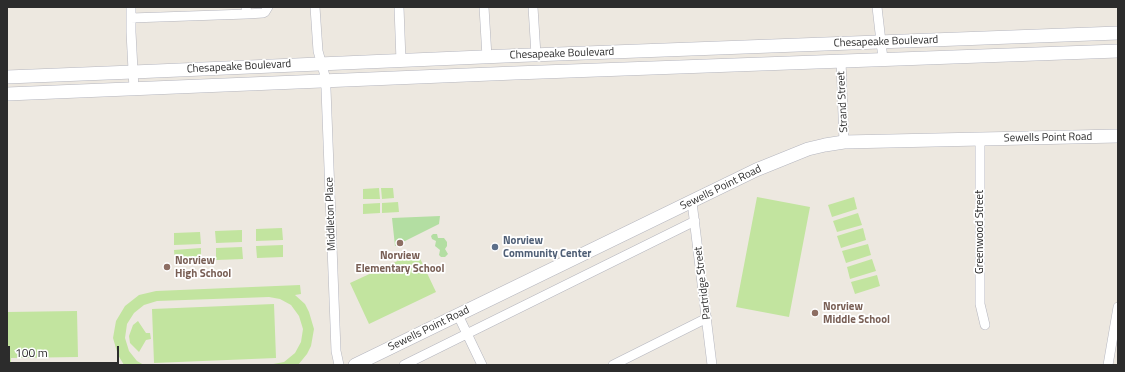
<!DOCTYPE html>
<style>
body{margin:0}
#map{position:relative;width:1125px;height:372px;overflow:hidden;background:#ede8e0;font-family:"Titillium Web",sans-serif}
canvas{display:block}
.frame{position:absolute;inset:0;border:8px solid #2c2c2c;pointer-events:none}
.scale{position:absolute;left:8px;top:346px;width:111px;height:18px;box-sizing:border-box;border:2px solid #2c2c2c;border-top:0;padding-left:5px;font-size:12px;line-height:14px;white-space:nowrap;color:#2c2c2c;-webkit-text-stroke:3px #fff;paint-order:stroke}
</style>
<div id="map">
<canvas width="1125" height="372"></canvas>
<div class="frame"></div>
<div class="scale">100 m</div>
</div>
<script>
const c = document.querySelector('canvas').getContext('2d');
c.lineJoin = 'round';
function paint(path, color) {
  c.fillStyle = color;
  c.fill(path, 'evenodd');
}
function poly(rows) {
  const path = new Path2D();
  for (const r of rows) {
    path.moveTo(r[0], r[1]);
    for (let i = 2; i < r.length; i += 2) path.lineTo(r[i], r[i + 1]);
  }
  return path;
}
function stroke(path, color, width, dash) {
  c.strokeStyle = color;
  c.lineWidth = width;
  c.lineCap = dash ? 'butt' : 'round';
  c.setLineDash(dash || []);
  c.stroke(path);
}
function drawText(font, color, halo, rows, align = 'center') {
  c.font = font + ' "Titillium Web",sans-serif';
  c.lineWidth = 3.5;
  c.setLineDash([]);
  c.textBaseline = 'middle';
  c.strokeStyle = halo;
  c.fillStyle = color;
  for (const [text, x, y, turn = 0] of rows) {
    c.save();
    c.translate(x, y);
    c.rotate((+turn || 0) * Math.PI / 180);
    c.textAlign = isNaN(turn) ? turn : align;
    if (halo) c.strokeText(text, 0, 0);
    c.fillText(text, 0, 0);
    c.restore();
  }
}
paint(poly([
 [440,216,439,224,395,246,392,218],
 [433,234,437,234,438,238,444,238,447,242,447,246,445,249,448,254,445,257,441,257,439,255,440,250,435,246,436,241,432,239,431,236]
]), '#b3dea2');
paint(poly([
 [379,188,380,199,363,199,363,189],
 [381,188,393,188,394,198,382,199],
 [757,197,810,207,789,317,736,307],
 [854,197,857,209,832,217,828,205],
 [398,202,399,212,382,213,382,203],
 [380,203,380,213,363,214,363,204],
 [858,213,862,225,837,232,833,221],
 [282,228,283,240,256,241,256,229],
 [863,228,866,240,841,248,837,236],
 [242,230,242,242,216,243,215,231],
 [200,232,201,244,174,245,174,233],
 [868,244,871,255,846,263,842,251],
 [283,245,283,257,257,258,256,246],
 [242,247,243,259,216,260,216,248],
 [201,248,201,260,175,262,174,250],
 [417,252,436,292,369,324,350,283],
 [872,259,876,271,850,279,847,267],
 [877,275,880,286,855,294,851,282],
 [300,285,301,294,295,295,305,304,309,312,314,329,311,346,307,354,298,365,268,365,284,362,295,353,301,342,303,329,299,316,291,305,280,299,269,297,157,301,144,305,134,313,127,324,125,338,129,351,137,361,144,365,124,365,118,355,113,338,116,321,125,306,139,295,156,291],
 [274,304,276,358,154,363,152,309],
 [77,311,78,357,11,358,11,365,7,365,7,312],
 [138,321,146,333,150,333,151,339,146,340,139,352,130,343,129,336,133,325]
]), '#c2e49f');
const minor = poly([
 [131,7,131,32,134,89],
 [246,7,247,14,263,13,265,12,268,7],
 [315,7,318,51,325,76,326,89,336,351,339,365],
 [399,7,401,61],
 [484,7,487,57],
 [533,7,536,55],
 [877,7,883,59],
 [131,18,247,14],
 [841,61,844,142],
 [980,139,980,304,985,325],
 [692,202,712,365],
 [458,315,482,365],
 [404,365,695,221],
 [613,365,707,318],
 [1108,365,1118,307]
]);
const secondary = poly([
 [7,77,133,72,505,56,1118,33],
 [7,94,515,73,1118,51],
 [355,365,756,170,808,149,825,145,844,142,1118,136]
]);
stroke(minor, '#b4b5be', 10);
stroke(secondary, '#b4b5be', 14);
stroke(minor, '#fff', 9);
stroke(secondary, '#fff', 13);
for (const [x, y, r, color] of [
 [400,243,4,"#8d6e63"],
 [495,247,4,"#5c6f8a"],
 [167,267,4,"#8d6e63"],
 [815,313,4,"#8d6e63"]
]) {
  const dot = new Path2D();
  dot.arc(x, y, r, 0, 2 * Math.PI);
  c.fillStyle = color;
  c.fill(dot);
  stroke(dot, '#fff', 1.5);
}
drawText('11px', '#2c2c2c', '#fff', [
 ["Chesapeake Boulevard",886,42,-2],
 ["Chesapeake Boulevard",562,54,-2],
 ["Chesapeake Boulevard",239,67,-3],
 ["Strand Street",843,102,-93],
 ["Sewells Point Road",1048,138,-1],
 ["Sewells Point Road",721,188,-26],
 ["Middleton Place",331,214,-92],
 ["Greenwood Street",980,232,-90],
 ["Partridge Street",703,283,-97],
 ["Sewells Point Road",429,329,-26]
]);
drawText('bold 11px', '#4e5e75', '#fff', [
 ["Norview",503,241],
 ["Community Center",503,254]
], 'left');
drawText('bold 11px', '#785e54', '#fff', [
 ["Norview",400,256,"center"],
 ["Elementary School",400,269,"center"],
 ["Norview",175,261],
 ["High School",175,274],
 ["Norview",823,307],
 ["Middle School",823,320]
], 'left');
</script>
